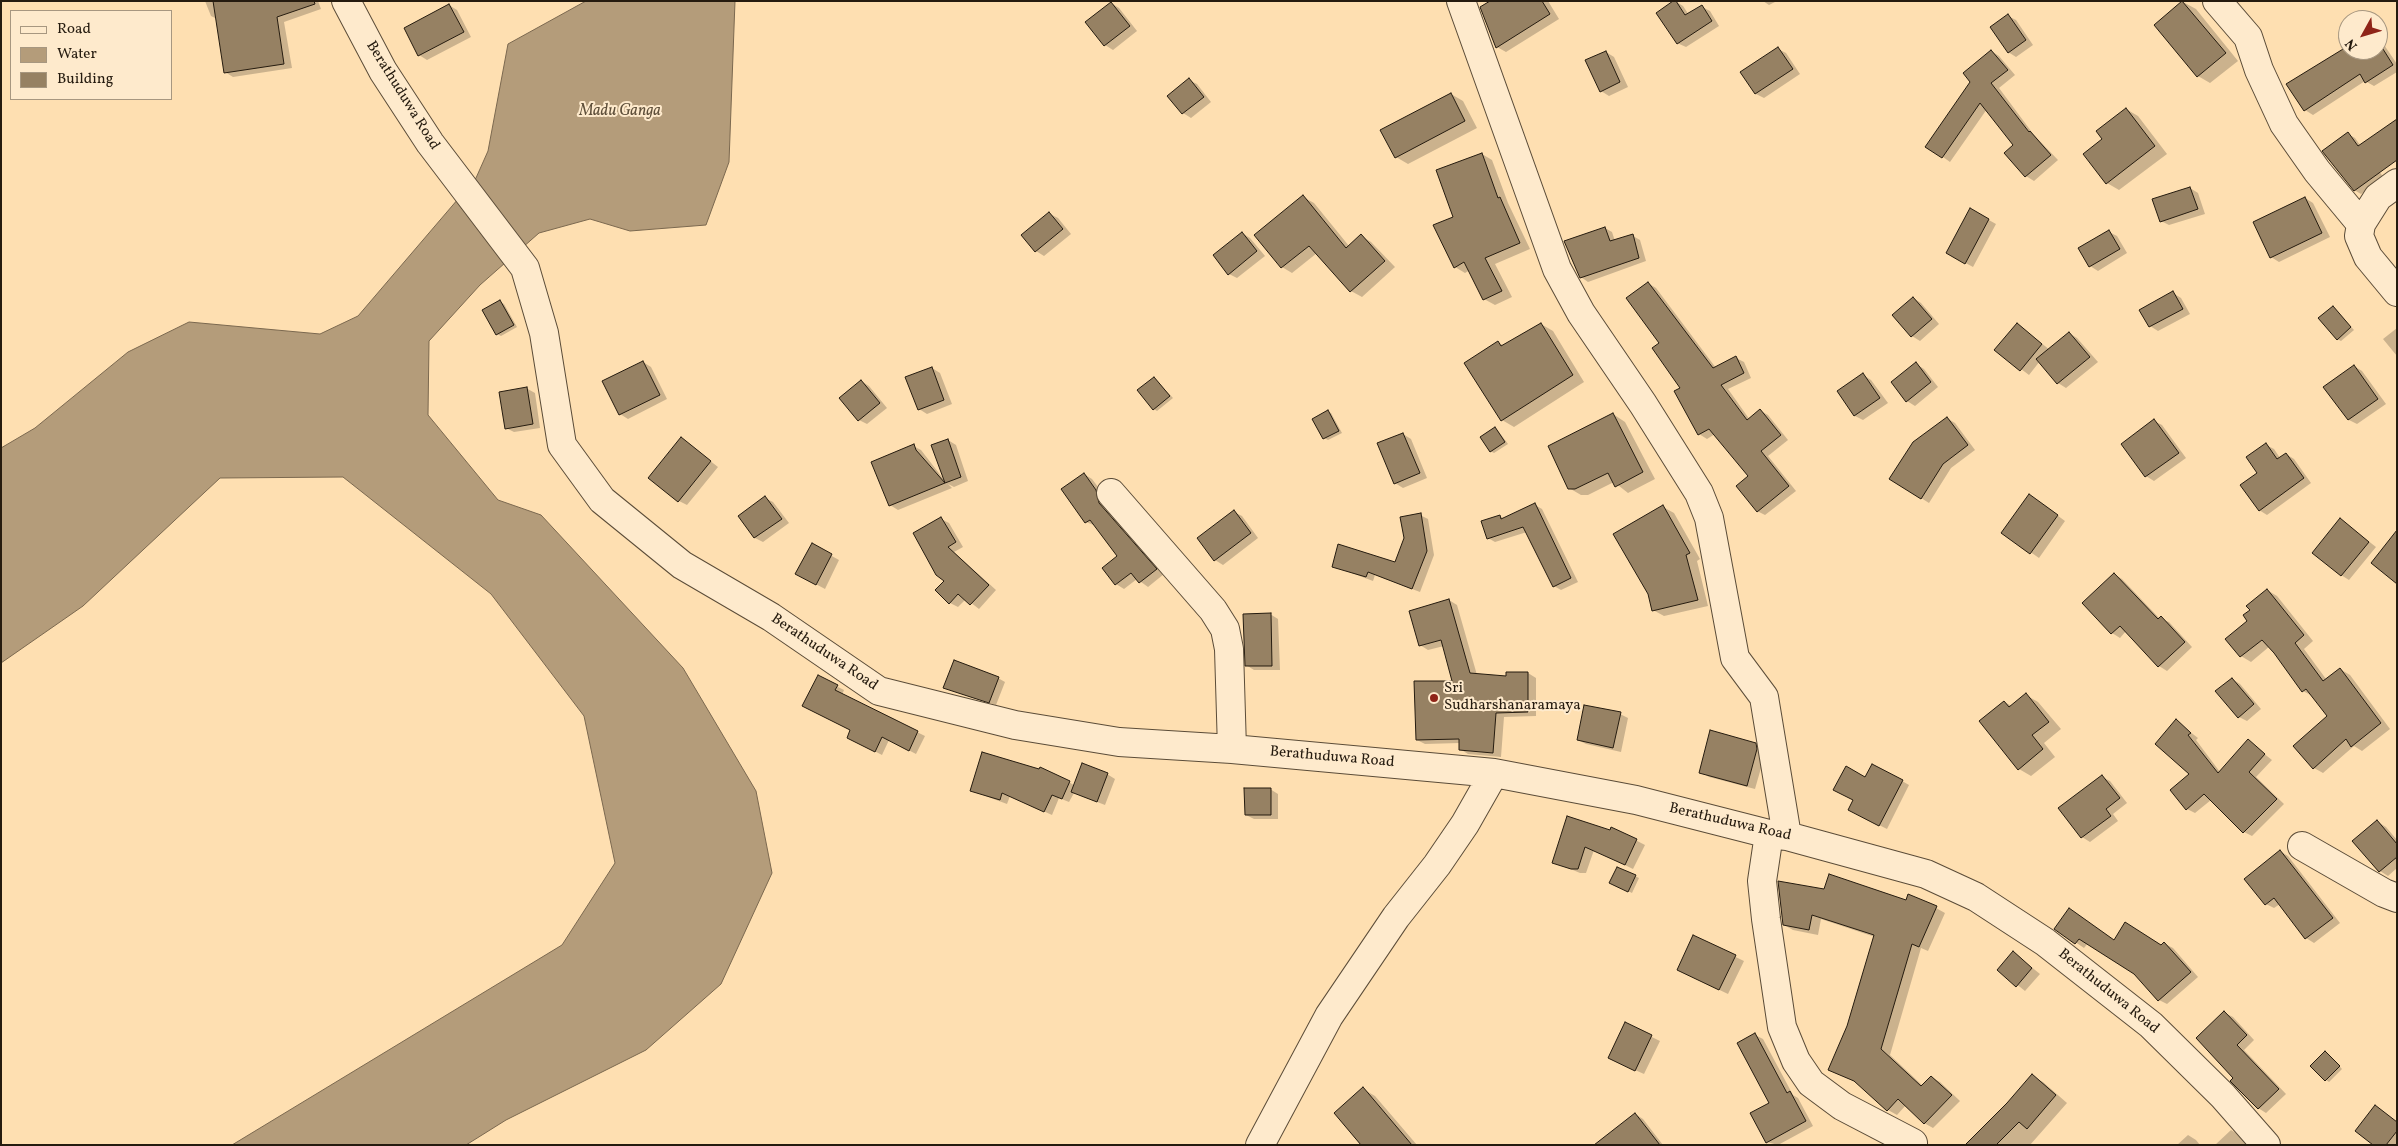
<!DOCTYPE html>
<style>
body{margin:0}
#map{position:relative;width:2398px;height:1146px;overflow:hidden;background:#fedfb1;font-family:Vollkorn,serif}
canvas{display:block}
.frame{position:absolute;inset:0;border:2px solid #251b0f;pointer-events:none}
.legend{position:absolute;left:10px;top:10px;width:162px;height:90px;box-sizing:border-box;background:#feeacc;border:1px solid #a79780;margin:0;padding:6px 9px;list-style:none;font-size:15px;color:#251b0f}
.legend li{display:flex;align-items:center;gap:10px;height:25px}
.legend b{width:25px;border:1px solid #a79780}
.north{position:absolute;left:2338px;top:10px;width:50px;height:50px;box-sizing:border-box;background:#feeacc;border:1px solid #a79780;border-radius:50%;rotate:231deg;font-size:14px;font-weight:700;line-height:20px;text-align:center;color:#251b0f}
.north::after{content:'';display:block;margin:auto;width:18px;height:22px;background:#8f2418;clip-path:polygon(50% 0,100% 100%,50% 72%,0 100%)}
</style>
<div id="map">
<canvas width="2398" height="1146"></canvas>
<div class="frame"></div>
<ul class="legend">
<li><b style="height:6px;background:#feeacc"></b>Road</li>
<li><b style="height:14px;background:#b49c7a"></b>Water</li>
<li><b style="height:14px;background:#968163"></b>Building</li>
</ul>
<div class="north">N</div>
</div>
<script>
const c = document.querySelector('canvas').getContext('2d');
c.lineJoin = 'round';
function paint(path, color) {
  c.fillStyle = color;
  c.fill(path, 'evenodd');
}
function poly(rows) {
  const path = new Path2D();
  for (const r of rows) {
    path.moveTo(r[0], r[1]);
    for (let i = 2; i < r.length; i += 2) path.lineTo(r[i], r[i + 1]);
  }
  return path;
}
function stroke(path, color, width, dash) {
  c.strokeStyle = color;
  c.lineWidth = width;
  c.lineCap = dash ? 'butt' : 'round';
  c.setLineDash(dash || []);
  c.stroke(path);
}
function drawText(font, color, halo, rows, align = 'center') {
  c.font = font + ' Vollkorn,serif';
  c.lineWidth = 4;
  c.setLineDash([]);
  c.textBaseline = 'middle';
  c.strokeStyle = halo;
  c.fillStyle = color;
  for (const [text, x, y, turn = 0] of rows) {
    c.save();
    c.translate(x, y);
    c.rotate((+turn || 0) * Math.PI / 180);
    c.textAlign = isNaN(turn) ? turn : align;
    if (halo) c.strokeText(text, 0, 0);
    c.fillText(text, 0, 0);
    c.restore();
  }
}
const water = poly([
 [586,1,735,1,729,162,706,225,630,231,590,219,539,233,480,285,429,341,428,415,498,500,541,515,683,668,756,791,772,873,721,984,646,1050,506,1120,466,1145,232,1145,562,945,615,863,584,716,491,594,343,477,220,478,83,606,1,663,1,448,35,428,128,352,189,322,320,334,358,316,476,178,488,151,508,44,586,1]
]);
paint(water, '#b49c7a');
stroke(water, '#7b684f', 1);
paint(poly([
 [205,1,318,1,321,9,284,22,292,68,233,77,225,72,217,19,211,16],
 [1492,1,1548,1,1559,19,1506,52,1497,47],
 [1675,1,1683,6,1689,15,1702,7,1710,11,1719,26,1686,47,1677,43],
 [1763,1,1777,1,1769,5],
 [2183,2,2196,9,2238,61,2210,83,2198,76,2155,25],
 [1111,3,1119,8,1137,31,1113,50,1105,45,1087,23],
 [449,5,457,10,471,37,427,60,419,55],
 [2008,16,2016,20,2033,45,2016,57,2008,52],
 [2378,36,2397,64,2397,72,2374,86,2365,81,2313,115,2305,110,2348,47,2348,50,2378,50],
 [1778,49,1786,53,1800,74,1764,98,1756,94],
 [1991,51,1999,56,2015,75,1999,88,2034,135,2058,160,2034,181,2026,176,2006,153,2015,146,1987,109,1950,162,1943,157],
 [1606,52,1614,57,1628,87,1609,96,1601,91],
 [1189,80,1197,84,1211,102,1191,118,1183,113,1169,96],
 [1451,94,1463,101,1477,128,1408,164,1396,157],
 [2126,109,2138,116,2167,154,2119,190,2107,183,2104,139],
 [2348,134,2355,138,2384,178,2361,194,2354,190],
 [1482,154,1492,160,1508,203,1530,249,1495,264,1512,297,1495,305,1484,299,1470,270,1465,273,1455,267,1455,218],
 [2190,188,2198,193,2205,214,2169,225,2161,221],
 [1303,197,1314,203,1349,246,1361,236,1371,242,1395,267,1362,297,1351,291,1317,253,1292,273,1282,267],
 [2305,198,2313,203,2330,237,2279,262,2271,257],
 [1971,210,1996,224,1973,267,1947,253],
 [1050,214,1058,218,1071,234,1044,256,1036,251,1023,235],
 [1605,228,1612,232,1615,241,1633,236,1640,240,1646,261,1588,282,1581,277],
 [2109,232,2117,236,2127,253,2098,271,2090,266],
 [1242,233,1250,238,1265,256,1237,278,1229,274],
 [1648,283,1656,288,1716,368,1736,358,1744,362,1751,378,1728,389,1750,420,1761,411,1768,415,1788,440,1768,456,1796,491,1765,515,1757,511,1750,477,1715,434,1707,439,1699,434,1682,388,1661,343],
 [2173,293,2181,298,2190,314,2158,331,2150,326],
 [1913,298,1921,303,1939,324,1920,341,1912,336],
 [500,302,504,304,517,327,501,336,497,334],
 [2333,307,2354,330,2341,341,2337,339],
 [1541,324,1553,331,1584,382,1514,427,1502,420,1498,342,1504,346],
 [2017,324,2050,350,2069,333,2077,338,2098,362,2066,388,2058,383,2040,361,2029,375,1996,350],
 [2397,328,2397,356,2383,339],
 [643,362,651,367,667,399,628,419,620,414],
 [1916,364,1924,369,1938,387,1915,406,1907,401],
 [2354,366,2362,371,2386,404,2357,424,2349,420,2325,387],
 [932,368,940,373,952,404,927,414,919,409],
 [1863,375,1871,380,1888,403,1863,420,1855,416,1839,392],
 [1154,378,1173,398,1157,411,1154,409],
 [861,381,869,386,887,408,867,424,859,420],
 [526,388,535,393,540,428,514,432,506,428],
 [1327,411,1331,413,1342,433,1328,440,1324,438],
 [1613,414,1625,422,1655,479,1628,493,1614,482,1588,495,1581,495,1569,488],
 [1947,418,1955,423,1975,450,1951,468,1929,503,1891,479],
 [2154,421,2162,425,2186,458,2154,481,2146,476,2123,444],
 [1496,428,1508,444,1494,453,1490,451],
 [1403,434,1411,439,1427,478,1403,488,1395,483],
 [682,439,718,467,687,505,679,501],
 [948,440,956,445,968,481,954,487,948,484,952,488,898,510,890,505,913,446,921,450,945,481],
 [2266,445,2274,449,2280,458,2286,454,2294,459,2311,483,2267,515,2259,510,2259,473],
 [1084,474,1092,479,1164,574,1148,587,1137,579,1124,589,1116,584,1119,557,1096,526,1086,522],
 [765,498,773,502,789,523,763,542,755,538,740,516],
 [2038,501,2065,521,2039,558,2003,533],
 [1535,505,1542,509,1578,582,1561,590,1554,586,1527,532,1495,542,1488,538,1500,516,1504,519],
 [1663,507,1674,513,1700,559,1697,561,1708,606,1664,616,1653,610],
 [1234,512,1242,516,1258,538,1223,565,1215,560],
 [1420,515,1428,519,1434,555,1420,592,1375,575,1373,581,1333,566,1396,563],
 [941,519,949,523,963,547,954,552,996,590,979,609,966,599,958,607,950,603,946,581],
 [2348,525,2376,547,2349,580,2341,575],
 [812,545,839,560,825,589,797,574],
 [2114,574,2122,579,2160,619,2169,622,2192,647,2167,671,2159,666,2126,631,2120,638,2112,633],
 [2267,590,2277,596,2313,641,2304,649,2326,679,2340,669,2350,675,2390,729,2362,751,2354,746,2323,773,2314,768,2329,716,2314,697,2303,691,2270,646,2251,662,2241,656,2251,610],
 [1449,600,1457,605,1477,675,1507,678,1528,673,1536,678,1536,716,1504,717,1501,757,1468,754,1460,749,1460,743,1425,744,1417,740,1454,682,1444,646,1428,650,1420,645],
 [1270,614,1278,619,1280,670,1254,670,1246,665],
 [818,677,844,690,842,695,925,736,916,754,889,740,882,755,855,741,852,730],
 [998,678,1005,682,996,705,945,688],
 [2232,679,2240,684,2261,709,2247,721,2239,717],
 [2026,695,2038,702,2061,729,2044,743,2055,757,2031,776,2019,769,2004,702,2012,706],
 [1620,714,1628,718,1621,752,1586,744,1578,740],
 [2176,721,2198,738,2196,740,2220,772,2248,741,2272,760,2256,777,2284,804,2252,836,2244,832,2211,800,2195,813,2187,809,2191,774],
 [1755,744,1764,749,1765,754,1755,789,1709,777,1701,772],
 [1107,774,1115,779,1105,805,1074,793,1069,802,1059,798,1052,815,1010,796,1007,804,972,791,1069,782,1075,786],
 [2102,777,2110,781,2127,803,2113,814,2118,821,2090,842,2082,837],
 [1866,779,1902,781,1909,785,1887,829,1857,814],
 [1270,789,1278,794,1278,819,1254,819,1246,815],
 [2378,822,2386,827,2397,840,2397,868,2388,876,2380,871],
 [1612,828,1645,845,1633,869,1594,850,1586,873,1580,873,1554,862,1611,831],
 [2280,851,2288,856,2340,923,2314,943,2306,938,2280,904,2274,908,2266,904],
 [1618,868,1639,878,1632,893,1614,884],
 [1825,890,1906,902,1936,908,1945,913,1928,951,1921,948,1890,1055,1923,1086,1931,1077,1940,1082,1960,1101,1933,1128,1924,1123,1906,1105,1897,1115,1888,1110,1858,1083,1839,1074,1848,1027,1875,937,1821,919,1818,935,1793,930,1784,925],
 [2056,929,2115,941,2161,947,2165,944,2173,948,2198,977,2167,1004,2159,1000,2135,973,2088,943,2084,948],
 [1694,937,1744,961,1728,994,1686,974],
 [2014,953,2040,974,2025,991,1999,970],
 [2225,1013,2233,1017,2254,1040,2244,1050,2286,1094,2266,1113,2258,1108,2235,1078],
 [1625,1024,1660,1041,1644,1074,1617,1062],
 [1755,1035,1763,1039,1793,1095,1798,1098,1813,1126,1778,1145,1767,1142,1770,1103],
 [2329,1055,2342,1069,2329,1082,2326,1080],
 [2032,1076,2043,1082,2067,1103,2030,1145,1970,1145],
 [1363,1089,1375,1096,1417,1145,1363,1145],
 [2375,1107,2397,1122,2397,1145,2375,1145],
 [1635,1114,1643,1119,1663,1145,1596,1145],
 [2231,1130,2239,1135,2248,1145,2215,1145],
 [2188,1135,2196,1140,2200,1145,2177,1145]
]), '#0003');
const building = poly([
 [213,1,314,1,315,4,277,17,284,64,224,73,213,1],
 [1490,1,1542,1,1550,14,1496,48,1480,7,1490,1],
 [1673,1,1676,1,1685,15,1702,5,1712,21,1677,44,1656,13,1673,1],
 [2182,1,2226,53,2197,77,2154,25,2182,1],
 [1111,2,1130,26,1104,46,1085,22,1111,2],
 [449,4,464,32,418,56,404,28,449,4],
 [2008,14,2026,40,2008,53,1990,27,2008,14],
 [2378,41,2393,65,2365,83,2360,74,2304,111,2286,84,2348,46,2348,50,2378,50,2378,41],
 [1778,47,1793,69,1755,94,1740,72,1778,47],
 [1991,50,2008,70,1991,83,2029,132,2030,131,2051,155,2025,177,2004,153,2013,145,1980,103,1942,158,1925,147,1970,82,1963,73,1991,50],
 [1606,51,1620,82,1600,92,1585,60,1606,51],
 [1189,78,1204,97,1182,114,1167,96,1189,78],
 [1451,93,1465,121,1395,158,1380,130,1451,93],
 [2126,108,2155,146,2106,184,2083,154,2102,139,2096,131,2126,108],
 [2397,119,2397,160,2354,191,2322,151,2348,132,2358,146,2397,119],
 [1482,153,1498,198,1500,197,1520,243,1485,258,1502,291,1483,300,1464,262,1454,268,1433,225,1453,217,1436,170,1482,153],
 [2190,187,2198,209,2160,222,2152,199,2190,187],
 [1303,195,1346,248,1361,234,1385,261,1350,292,1309,246,1281,268,1254,235,1303,195],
 [2305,197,2322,233,2270,258,2253,222,2305,197],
 [1970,208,1989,219,1965,264,1946,253,1970,208],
 [1049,212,1063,229,1035,252,1021,235,1049,212],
 [1605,227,1610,241,1633,234,1639,258,1580,278,1564,241,1605,227],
 [2109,230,2120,249,2089,267,2078,248,2109,230],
 [1242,232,1257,251,1228,275,1213,255,1242,232],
 [1648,282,1713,368,1736,356,1744,373,1721,385,1747,420,1760,409,1781,435,1761,451,1789,486,1757,512,1736,486,1748,476,1709,429,1698,435,1674,391,1680,388,1652,348,1659,343,1626,298,1648,282],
 [2173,291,2183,309,2149,327,2139,310,2173,291],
 [1913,297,1932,319,1911,337,1892,315,1913,297],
 [500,300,514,325,496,335,482,310,500,300],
 [2333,306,2351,327,2337,340,2318,318,2333,306],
 [1541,323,1573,375,1501,421,1464,363,1498,341,1501,346,1541,323],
 [2017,323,2042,344,2020,371,1994,350,2017,323],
 [2069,332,2090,357,2057,384,2036,359,2069,332],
 [643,361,660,395,619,415,602,381,643,361],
 [1916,362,1931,382,1906,402,1891,382,1916,362],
 [2354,365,2378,399,2348,420,2323,387,2354,365],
 [932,367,944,400,918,410,905,377,932,367],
 [1863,373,1880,398,1854,416,1837,391,1863,373],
 [1154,377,1170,396,1153,410,1137,390,1154,377],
 [861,380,880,403,858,421,839,398,861,380],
 [527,387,533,424,505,429,499,392,527,387],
 [1328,410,1339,431,1323,439,1312,419,1328,410],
 [1613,413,1643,472,1615,487,1608,473,1575,489,1568,489,1548,446,1613,413],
 [1947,417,1968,445,1943,464,1921,499,1889,479,1913,442,1947,417],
 [2154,419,2179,453,2145,477,2121,444,2154,419],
 [1495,427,1505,442,1490,452,1480,437,1495,427],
 [1403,433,1420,473,1394,484,1377,443,1403,433],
 [681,437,711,461,678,502,648,478,681,437],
 [948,439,961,477,945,483,931,445,948,439],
 [2266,443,2277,459,2286,453,2304,478,2259,511,2240,485,2257,473,2246,457,2266,443],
 [914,444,916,450,945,483,889,506,871,462,914,444],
 [1084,473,1096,490,1099,503,1157,569,1139,583,1131,573,1115,585,1102,568,1117,556,1090,520,1085,523,1061,489,1084,473],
 [2029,494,2058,515,2030,554,2001,533,2029,494],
 [765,496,782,519,754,538,738,516,765,496],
 [1535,503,1571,578,1553,587,1523,527,1487,539,1481,521,1500,515,1501,519,1535,503],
 [1663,505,1690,553,1686,555,1698,600,1652,611,1648,594,1613,534,1663,505],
 [1234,510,1251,533,1214,561,1197,538,1234,510],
 [1421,513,1427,551,1412,589,1368,572,1366,577,1332,567,1338,544,1395,562,1404,538,1400,517,1421,513],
 [941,517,956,542,948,547,989,585,970,605,958,594,949,604,935,590,944,581,936,575,913,533,941,517],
 [2340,518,2369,542,2341,576,2312,553,2340,518],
 [2397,530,2397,584,2371,563,2397,530],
 [812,543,832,554,816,585,795,574,812,543],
 [2114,573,2158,619,2161,616,2185,642,2158,667,2120,626,2111,634,2082,603,2114,573],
 [2267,589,2304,635,2295,643,2323,681,2340,668,2381,723,2351,747,2346,739,2313,769,2293,746,2327,716,2306,689,2302,692,2274,653,2262,640,2240,657,2225,639,2247,621,2243,615,2250,610,2246,606,2267,589],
 [1449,599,1470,673,1506,676,1506,672,1528,672,1528,712,1496,713,1493,753,1459,750,1459,739,1416,740,1414,681,1452,681,1441,640,1419,646,1409,611,1449,599],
 [1271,613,1272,666,1245,666,1243,614,1271,613],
 [954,660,999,677,989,703,943,688,954,660],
 [818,675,838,685,835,690,918,731,909,751,882,737,875,752,847,738,850,730,802,706,818,675],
 [2232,678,2254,704,2238,718,2215,691,2232,678],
 [2026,693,2049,722,2032,735,2043,749,2018,770,1979,721,2004,701,2009,707,2026,693],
 [1584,705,1621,712,1613,748,1577,740,1584,705],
 [2176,719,2191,733,2188,735,2218,773,2248,739,2265,754,2249,772,2277,799,2243,833,2204,794,2186,810,2170,790,2189,774,2155,744,2176,719],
 [1710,730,1756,743,1757,749,1747,786,1699,773,1710,730],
 [982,752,1039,769,1040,767,1070,781,1062,799,1052,795,1044,812,1002,793,1000,800,970,791,982,752],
 [1082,763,1108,773,1097,802,1071,792,1082,763],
 [1872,764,1903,780,1879,826,1848,810,1853,800,1833,790,1846,766,1865,777,1872,764],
 [2102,775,2120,798,2106,809,2111,816,2081,838,2058,808,2102,775],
 [1244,788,1271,788,1271,815,1245,815,1244,788],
 [1567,816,1610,830,1611,827,1637,839,1625,865,1585,847,1578,869,1571,869,1552,863,1567,816],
 [2377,820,2397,844,2397,857,2379,872,2352,841,2377,820],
 [2280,850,2333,918,2305,939,2274,898,2265,905,2244,879,2280,850],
 [1617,867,1636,875,1628,892,1609,883,1617,867],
 [1829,874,1906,900,1908,894,1937,906,1919,947,1912,944,1881,1049,1921,1086,1931,1076,1952,1095,1924,1124,1898,1099,1887,1111,1854,1081,1828,1070,1847,1026,1874,935,1812,915,1809,930,1783,925,1778,881,1824,889,1829,874],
 [2069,908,2114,940,2125,922,2161,945,2164,942,2191,972,2158,1001,2134,974,2079,939,2075,944,2054,929,2069,908],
 [1693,935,1736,955,1719,990,1677,970,1693,935],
 [2013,951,2032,968,2016,987,1997,970,2013,951],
 [2224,1011,2247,1035,2237,1045,2279,1089,2258,1109,2230,1081,2233,1078,2196,1038,2224,1011],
 [1625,1022,1652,1035,1635,1071,1608,1058,1625,1022],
 [1755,1033,1787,1093,1790,1091,1806,1121,1766,1143,1750,1113,1769,1103,1737,1043,1755,1033],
 [2325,1051,2340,1066,2325,1081,2310,1066,2325,1051],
 [2032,1074,2056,1095,2027,1129,2019,1122,1996,1145,1965,1145,2007,1103,2032,1074],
 [1363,1087,1412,1145,1361,1145,1334,1113,1363,1087],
 [2375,1105,2397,1122,2397,1131,2386,1145,2373,1145,2355,1131,2375,1105],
 [1635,1113,1660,1145,1594,1145,1635,1113]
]);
paint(building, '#968163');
stroke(building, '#251b0f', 1);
const minor = poly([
 [346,1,383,71,430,143,525,268,544,333,562,445,602,500,682,565,771,617,879,691,1015,725,1119,742,1232,749,1494,773,1636,800,1769,834,1787,836,1926,874,1976,897,2045,942,2151,1025,2223,1096,2266,1145],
 [1461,1,1557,269,1581,313,1643,404,1699,493,1709,518,1735,658,1764,697,1787,836],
 [2217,1,2248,37,2259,70,2284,124,2317,171,2361,224],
 [2397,183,2378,197,2361,224,2359,236,2368,257,2397,292],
 [1111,493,1213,610,1225,629,1229,649,1232,749],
 [1769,834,1762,881,1766,919,1782,1027,1796,1061,1811,1083,1842,1106,1913,1143],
 [2302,846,2384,893,2397,898],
 [1260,1145,1329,1016,1396,917,1437,865,1465,824,1494,773]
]);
stroke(minor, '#5b4c38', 30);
stroke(minor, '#feeacc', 28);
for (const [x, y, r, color] of [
 [1434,698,5,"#8f2418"]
]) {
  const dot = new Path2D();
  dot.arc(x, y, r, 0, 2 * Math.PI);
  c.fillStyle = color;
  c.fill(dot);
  stroke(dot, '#feeacc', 2);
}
drawText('15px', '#251b0f', '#feeacc', [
 ["Berathuduwa Road",402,96,58],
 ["Berathuduwa Road",824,653,34],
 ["Berathuduwa Road",1332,758,5],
 ["Berathuduwa Road",1730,823,13],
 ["Berathuduwa Road",2108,992,39]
]);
drawText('15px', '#251b0f', '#feeacc', [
 ["Sri",1444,689],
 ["Sudharshanaramaya",1444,706]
], 'left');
drawText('italic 16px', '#5e4f3a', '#feeacc', [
 ["Madu Ganga",620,112]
]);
</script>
